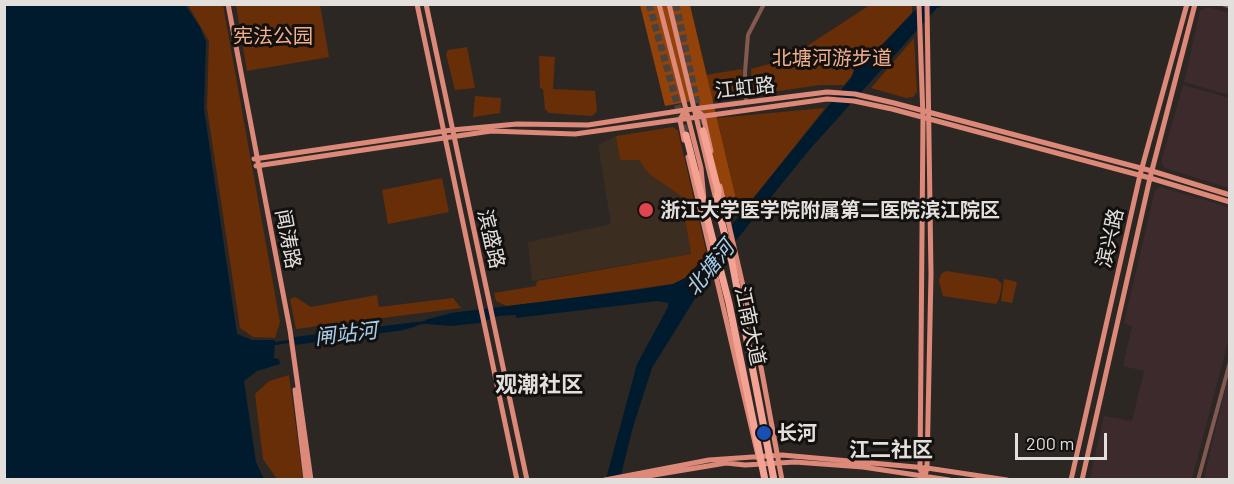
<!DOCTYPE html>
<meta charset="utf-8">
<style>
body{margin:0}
#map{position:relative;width:1234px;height:484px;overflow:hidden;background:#2d2724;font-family:Barlow,sans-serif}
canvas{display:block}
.frame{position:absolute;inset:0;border:6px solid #e3dfdd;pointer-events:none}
.scale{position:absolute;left:1015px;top:433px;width:92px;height:27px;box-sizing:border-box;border:3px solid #e3dfdd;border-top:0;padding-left:8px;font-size:18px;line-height:21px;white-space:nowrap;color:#e3dfdd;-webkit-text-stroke:4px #13110f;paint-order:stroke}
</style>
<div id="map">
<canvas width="1234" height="484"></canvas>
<div class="frame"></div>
<div class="scale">200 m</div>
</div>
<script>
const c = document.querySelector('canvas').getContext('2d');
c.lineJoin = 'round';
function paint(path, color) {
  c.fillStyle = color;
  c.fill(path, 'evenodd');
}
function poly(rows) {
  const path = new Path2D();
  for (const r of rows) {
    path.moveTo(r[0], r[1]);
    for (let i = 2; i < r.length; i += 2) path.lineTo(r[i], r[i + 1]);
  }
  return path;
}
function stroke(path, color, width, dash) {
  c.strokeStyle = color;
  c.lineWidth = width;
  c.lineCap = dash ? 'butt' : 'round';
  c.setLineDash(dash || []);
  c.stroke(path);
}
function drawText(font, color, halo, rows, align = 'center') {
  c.font = font + ' Barlow,"Noto Sans SC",sans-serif';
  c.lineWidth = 6;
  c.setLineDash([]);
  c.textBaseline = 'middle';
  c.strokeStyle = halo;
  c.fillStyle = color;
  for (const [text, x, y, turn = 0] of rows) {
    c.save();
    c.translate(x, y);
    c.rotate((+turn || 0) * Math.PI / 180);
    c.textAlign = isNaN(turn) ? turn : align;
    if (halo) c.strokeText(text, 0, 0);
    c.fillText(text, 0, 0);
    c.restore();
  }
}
paint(poly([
 [1208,7,1229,13,1229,95,1184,82,1200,11],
 [1183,85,1229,98,1229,188,1165,168,1161,163],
 [1160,187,1229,207,1229,338,1192,479,1090,479,1104,416,1132,421,1144,371,1123,366,1132,326,1124,323,1155,190],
 [1229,375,1229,479,1204,479,1213,439]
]), '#3d2a2d');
paint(poly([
 [616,136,620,160,639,159,649,174,681,196,691,254,532,281,528,242,611,224,598,145]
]), '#3b2d20');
paint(poly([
 [188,5,223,5,280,322,275,338,253,337,240,328,207,108,209,41],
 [236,5,320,5,329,57,247,71],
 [870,5,912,5,912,13,878,49,866,53,859,60,855,72,844,85,820,85,752,95,751,69,787,59],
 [914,38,917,92,913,97,906,98,871,88],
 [467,47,475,88,455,90,446,54,448,50],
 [539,56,555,57,553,89,595,91,597,111,592,116,549,113,545,109,543,89,540,88],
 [742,69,744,95,712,100,706,75],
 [475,96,501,98,500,113,473,117],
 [825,108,740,215,717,118],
 [673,127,678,131,707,255,685,278,673,284,542,302,507,306,496,301,494,293,536,286,537,281,691,254,681,196,649,174,639,160,620,160,616,136],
 [442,178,449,212,388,224,382,190],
 [946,271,997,279,1002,284,999,299,996,304,943,296,939,281,941,274],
 [1004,279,1017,282,1012,303,1001,301],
 [377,295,379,307,453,298,461,308,296,329,290,299,295,297,311,307],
 [289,375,303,479,277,479,263,459,255,394,269,381]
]), '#682e07');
paint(poly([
 [640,5,690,5,739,211,728,223,698,100,665,106]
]), '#93420a');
paint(poly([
 [4,5,185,5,200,27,206,42,204,109,237,334,252,340,275,340,274,358,279,359,280,364,257,371,244,381,256,462,264,479,5,479],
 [920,5,945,5,937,8,810,149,734,243,696,297,652,368,633,427,620,479,606,479,637,364,668,307,668,303,658,301,516,318,516,315,499,316,479,323,451,326,426,324,425,320,451,313,636,290,673,284,685,278,707,255,851,78,858,60,866,53,878,49],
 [416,322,417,326,404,330,295,345,294,337]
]), '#001b2d');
stroke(poly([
 [414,324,429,322],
 [272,344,292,341]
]), '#001b2d', 3);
stroke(poly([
 [649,4,686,135],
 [676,4,703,131]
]), '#484340', 7, [7, 3.5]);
stroke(poly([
 [1222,4,1230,7],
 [746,102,745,72,748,35,764,4],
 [1198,480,1230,362]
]), '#835a52', 4);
stroke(poly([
 [228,4,290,330,311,480],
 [417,4,517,480],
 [426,4,527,480],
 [659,4,701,168,704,200],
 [669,4,716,200],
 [919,4,923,118,920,469,924,476],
 [696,109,703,116,711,151],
 [684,140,680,120,685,110],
 [688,157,759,460],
 [254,159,452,130,517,124,588,125,685,110,827,92,855,94,894,103,1152,171,1230,195],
 [256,166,491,131,575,134,827,99,854,101,892,109,1150,178,1230,202],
 [720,186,758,351,782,480],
 [295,390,306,480],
 [605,480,709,460,782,455,927,468,1007,480],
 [624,480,726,463,745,465,795,462,863,467,949,480],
 [924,480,927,468,931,274,927,4],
 [1071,480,1140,175,1187,4],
 [1082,480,1150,178,1195,4]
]), '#dc8979', 5);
stroke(poly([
 [703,131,718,190,717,205,732,262,774,480],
 [686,135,729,303,765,480]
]), '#f3a293', 7);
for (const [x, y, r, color] of [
 [646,210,8,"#e0444e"],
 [764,433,8,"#1a4fb4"]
]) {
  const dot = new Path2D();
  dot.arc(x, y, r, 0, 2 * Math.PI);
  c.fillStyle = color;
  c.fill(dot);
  stroke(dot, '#13110f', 2);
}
drawText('20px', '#f2af8c', '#13110f', [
 ["宪法公园",273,36],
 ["北塘河游步道",832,58]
]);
drawText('20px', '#e3dfdd', '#13110f', [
 ["江虹路",745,88,-6],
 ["滨兴路",1110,238,-77],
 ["闻涛路",288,239,79],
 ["滨盛路",491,239,77],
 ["江南大道",750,326,78]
]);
drawText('bold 20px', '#e3dfdd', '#13110f', [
 ["浙江大学医学院附属第二医院滨江院区",660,210],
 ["长河",777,433]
], 'left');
drawText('italic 21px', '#a6cfee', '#13110f', [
 ["北塘河",710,268,-51],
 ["闸站河",346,334,-7]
]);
drawText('bold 21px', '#e3dfdd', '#13110f', [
 ["江二社区",891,450]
]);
drawText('bold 22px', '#e3dfdd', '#13110f', [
 ["观潮社区",539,385]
]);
</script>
